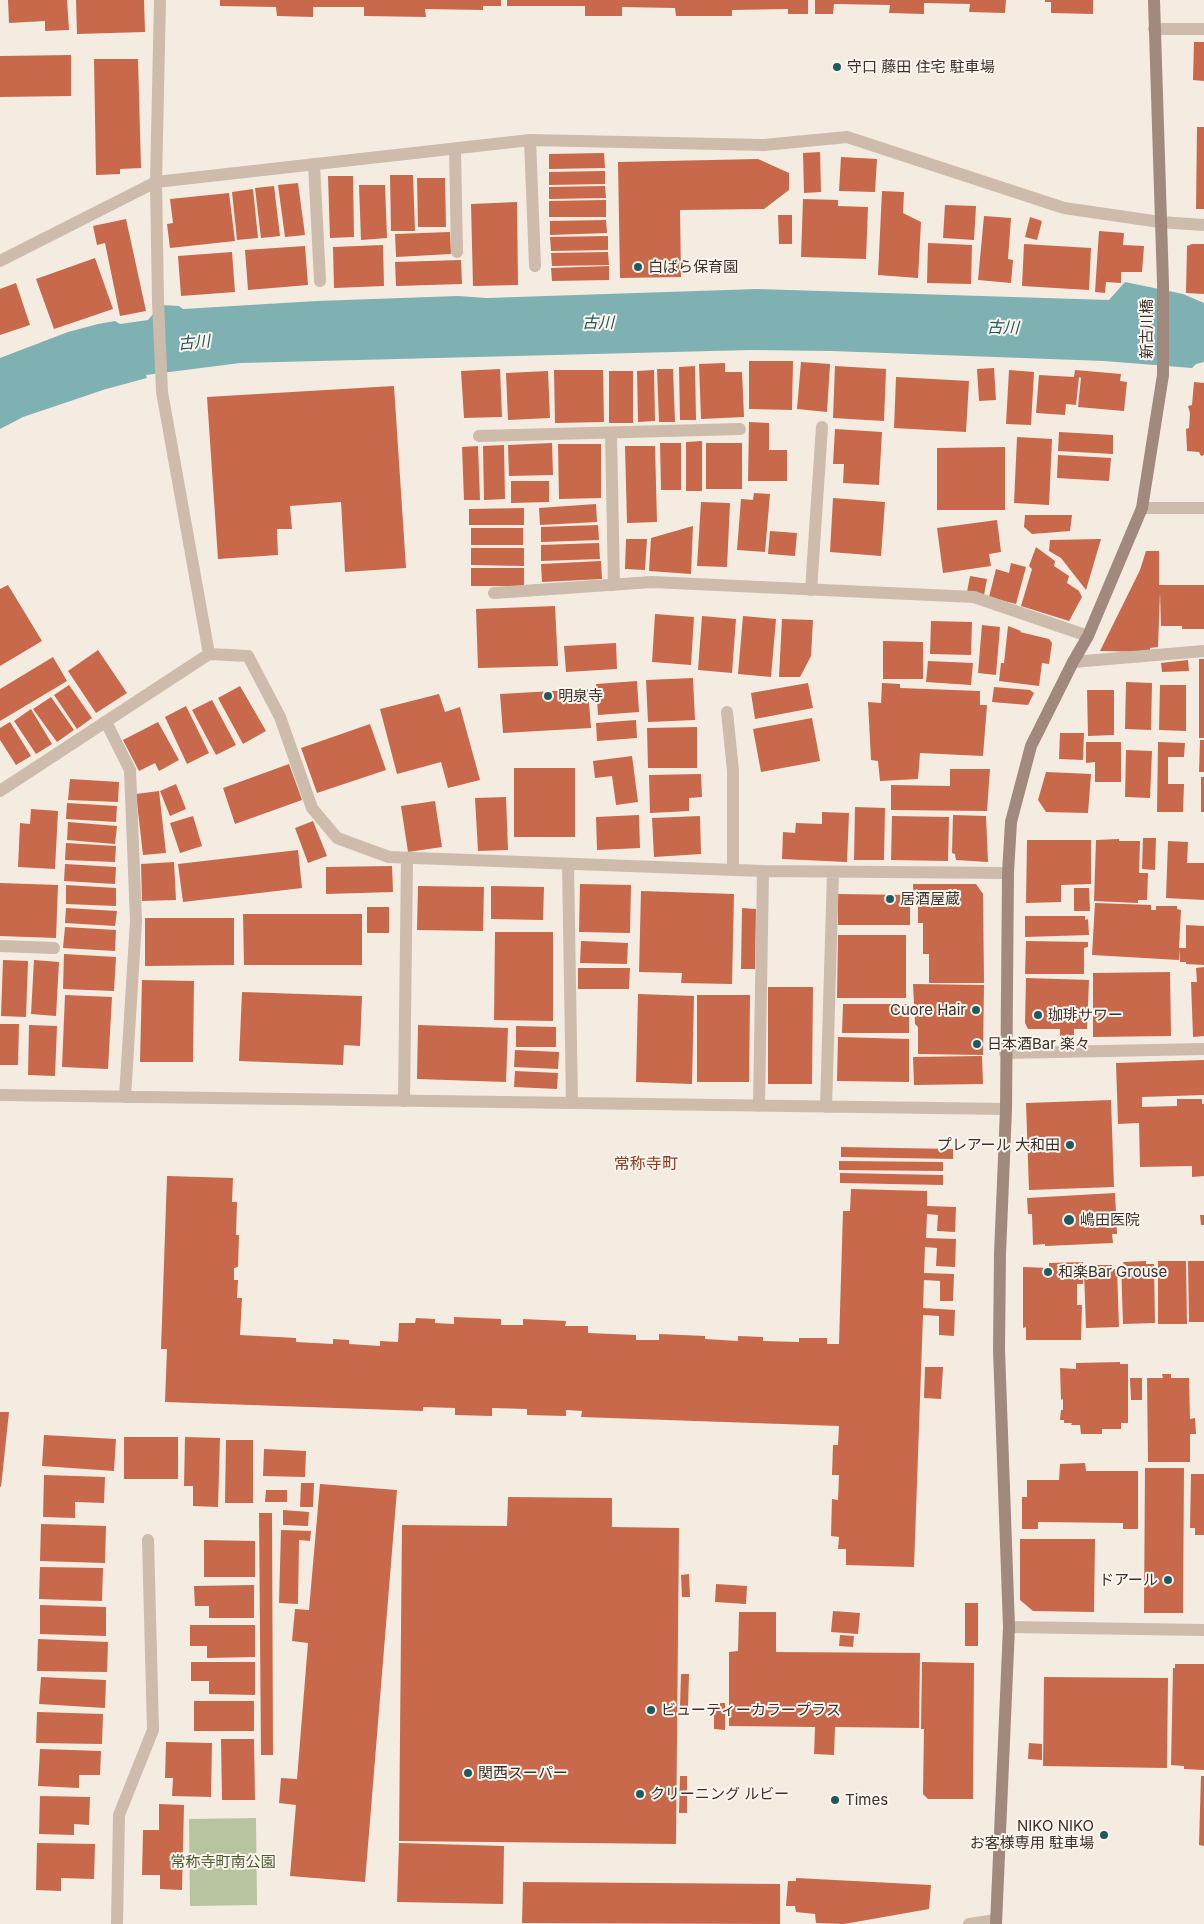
<!DOCTYPE html>
<meta charset="utf-8">
<style>
body{margin:0}
canvas{display:block;background:#f4ebe1}
</style>
<canvas width="1204" height="1924"></canvas>
<script>
const c = document.querySelector('canvas').getContext('2d');
c.lineJoin = 'round';
function paint(path, color) {
  c.fillStyle = color;
  c.fill(path, 'evenodd');
}
function poly(rows) {
  const path = new Path2D();
  for (const r of rows) {
    path.moveTo(r[0], r[1]);
    for (let i = 2; i < r.length; i += 2) path.lineTo(r[i], r[i + 1]);
  }
  return path;
}
function stroke(path, color, width, dash) {
  c.strokeStyle = color;
  c.lineWidth = width;
  c.lineCap = dash ? 'butt' : 'round';
  c.setLineDash(dash || []);
  c.stroke(path);
}
function drawText(font, color, halo, rows, align = 'center') {
  c.font = font + ' Inter,"Noto Sans JP",sans-serif';
  c.lineWidth = 4;
  c.setLineDash([]);
  c.textBaseline = 'middle';
  c.strokeStyle = halo;
  c.fillStyle = color;
  for (const [text, x, y, turn = 0] of rows) {
    c.save();
    c.translate(x, y);
    c.rotate((+turn || 0) * Math.PI / 180);
    c.textAlign = isNaN(turn) ? turn : align;
    if (halo) c.strokeText(text, 0, 0);
    c.fillText(text, 0, 0);
    c.restore();
  }
}
paint(poly([
 [256,1818,257,1905,190,1906,189,1819]
]), '#b8c4a0');
paint(poly([
 [1125,282,1183,294,1204,303,1204,362,1196,364,1192,368,1104,361,832,351,751,350,240,363,146,375,147,378,106,389,23,417,0,429,0,358,68,332,98,324,115,321,120,324,148,320,161,305,179,306,183,309,317,301,458,296,487,298,757,289,1109,300]
]), '#7fb0b2');
paint(poly([
 [8,0,67,0,69,30,45,31,45,21,9,23],
 [76,0,144,0,145,32,77,34],
 [220,0,501,0,501,6,483,6,483,10,425,9,426,17,364,16,364,7,313,7,313,17,277,16,276,7,220,6],
 [507,0,808,0,808,14,788,14,788,9,732,10,732,16,676,16,675,8,622,7,622,16,585,16,585,6,507,6],
 [815,0,1006,0,1005,13,969,12,970,4,924,3,924,14,889,13,890,5,834,4,833,14,815,14],
 [1045,0,1093,0,1093,14,1051,13,1051,2,1045,2],
 [1194,42,1204,42,1204,81,1193,80],
 [71,55,71,96,0,97,0,56],
 [94,59,138,59,141,168,120,169,120,174,96,175],
 [1197,127,1204,127,1204,209,1196,209],
 [820,152,821,192,804,193,803,153],
 [604,153,605,168,549,169,549,154],
 [841,157,877,159,875,192,839,191],
 [758,159,789,173,789,190,764,209,680,210,681,277,620,278,618,162],
 [605,171,605,184,549,185,549,172],
 [390,175,413,175,415,231,391,231],
 [328,176,353,176,354,237,330,238],
 [417,178,445,178,446,227,418,227],
 [298,183,305,235,285,237,278,185],
 [359,185,385,185,387,238,361,240],
 [274,186,280,236,261,238,255,188],
 [605,186,606,198,549,199,549,187],
 [253,189,258,238,237,240,232,192],
 [882,191,904,192,903,213,921,222,918,278,878,275],
 [229,193,235,241,170,248,167,224,173,223,170,199],
 [803,199,838,200,838,206,868,207,866,259,801,257],
 [606,200,606,217,549,217,549,201],
 [517,202,518,285,473,286,471,204],
 [945,205,976,206,974,240,943,238],
 [778,215,792,215,792,244,779,244],
 [984,216,1011,218,1008,259,1013,260,1011,283,978,280],
 [1030,217,1042,221,1037,240,1025,237],
 [126,219,146,311,120,316,105,243,97,245,93,226],
 [606,220,607,233,550,235,550,221],
 [1099,231,1124,233,1123,245,1144,246,1142,272,1121,272,1121,283,1106,282,1105,293,1095,292],
 [450,232,451,254,396,257,395,234],
 [608,236,608,250,551,251,550,237],
 [928,243,972,245,971,284,927,283],
 [1024,244,1091,248,1089,290,1022,286],
 [1192,244,1204,244,1204,294,1186,293,1187,246],
 [383,245,384,286,334,288,333,247],
 [305,246,308,285,248,290,245,250],
 [232,252,235,292,181,296,178,256],
 [608,252,609,265,552,266,551,253],
 [95,258,113,309,54,329,36,279],
 [461,260,462,284,396,286,395,262],
 [609,266,609,280,552,281,551,268],
 [16,283,30,325,0,335,0,289],
 [749,361,793,361,792,410,749,409],
 [801,362,830,364,827,412,797,409],
 [725,363,725,372,742,372,744,417,701,419,699,364],
 [695,366,696,420,680,420,679,367],
 [835,366,886,369,884,421,833,418],
 [994,368,996,400,979,401,977,369],
 [500,369,502,417,464,418,461,371],
 [657,369,673,369,675,422,659,422],
 [554,370,603,370,604,422,555,423],
 [654,370,655,421,638,422,637,371],
 [1009,370,1034,372,1031,425,1006,424],
 [1075,370,1121,374,1120,381,1127,382,1124,411,1078,407,1081,378,1079,377,1076,405,1066,404,1065,415,1036,413,1039,375,1074,377],
 [548,371,550,418,508,420,506,373],
 [609,371,633,371,633,423,609,423],
 [896,377,969,381,966,432,894,428],
 [1194,382,1204,383,1204,455,1201,456,1199,452,1187,451,1186,429,1189,428,1190,413,1188,406,1192,405],
 [394,386,406,568,345,572,341,502,290,506,292,529,277,529,278,555,218,559,207,397],
 [749,422,769,423,769,450,787,450,787,481,748,481],
 [835,429,882,432,879,485,843,483,844,464,833,464],
 [1059,432,1113,435,1113,454,1058,451],
 [1017,437,1052,439,1049,505,1014,503],
 [702,441,702,491,686,491,686,442],
 [552,443,553,475,509,476,508,445],
 [660,443,681,443,681,490,661,490],
 [706,443,742,443,742,489,706,489],
 [558,444,601,444,601,498,559,499],
 [504,445,505,499,484,500,483,446],
 [478,446,480,500,464,500,462,447],
 [625,446,655,446,657,522,627,523],
 [1005,447,1005,510,937,510,937,448],
 [1058,455,1111,458,1109,481,1057,478],
 [511,481,549,481,549,502,511,503],
 [754,493,770,494,765,552,737,550,741,499,753,500],
 [833,498,885,502,881,556,830,552],
 [701,502,730,503,727,567,697,566],
 [596,504,597,522,540,525,539,508],
 [524,508,524,525,469,525,469,509],
 [1025,515,1072,515,1070,531,1032,534,1024,527],
 [997,520,1001,552,989,554,991,566,943,573,937,528],
 [598,525,599,540,541,542,541,527],
 [693,526,691,574,649,571,651,538],
 [471,528,523,528,523,545,471,545],
 [770,531,797,533,795,556,768,554],
 [626,539,647,539,645,570,625,569],
 [1101,539,1086,590,1061,558,1049,551,1050,540],
 [599,543,600,559,541,561,541,545],
 [1036,547,1055,561,1054,566,1069,576,1067,583,1079,591,1082,597,1069,621,1021,606,1032,569,1029,566],
 [471,548,524,548,524,566,471,565],
 [1146,551,1159,551,1159,585,1204,585,1204,629,1182,629,1182,626,1161,626,1160,592,1158,647,1150,648,1150,652,1100,651,1140,570],
 [601,561,602,579,542,582,541,564],
 [1011,563,1026,567,1016,604,989,597,996,569,1009,573],
 [471,568,524,568,524,586,471,586],
 [970,576,987,579,984,595,967,592],
 [8,585,42,641,0,666,0,589],
 [555,606,558,666,478,668,476,609],
 [655,614,694,617,691,665,652,662],
 [702,616,736,619,732,673,698,670],
 [743,616,776,619,771,677,738,674],
 [782,619,813,620,811,656,800,677,779,677],
 [931,621,972,622,971,655,930,654],
 [982,625,1000,627,996,675,978,673],
 [1008,626,1021,631,1020,632,1049,639,1052,643,1049,664,1042,663,1039,686,999,681,1001,663,1004,663],
 [883,641,923,642,923,679,883,679],
 [616,643,617,669,566,672,564,646],
 [98,650,127,693,96,713,68,671],
 [53,657,67,681,0,721,0,689],
 [1199,659,1204,659,1204,738,1199,738],
 [1188,660,1189,671,1162,672,1161,663],
 [928,661,973,663,971,685,926,682],
 [693,678,695,720,648,722,646,680],
 [637,681,639,712,598,715,596,684],
 [1126,682,1152,683,1151,730,1125,729],
 [808,683,813,708,755,719,751,693],
 [882,683,900,684,900,688,980,691,980,705,987,705,983,756,920,753,918,779,880,781,878,761,871,760,868,702,881,703],
 [69,685,92,718,77,729,54,695],
 [1160,685,1186,685,1186,731,1159,730],
 [240,686,266,731,243,744,218,698],
 [994,687,1030,690,1034,693,1028,705,992,702],
 [588,689,591,728,503,733,500,694],
 [1087,690,1114,690,1114,735,1088,736],
 [439,694,445,712,460,707,480,780,448,788,441,762,397,774,380,709],
 [51,697,74,730,57,742,33,709],
 [212,700,236,745,216,755,192,710],
 [186,706,209,753,187,764,165,717],
 [31,709,52,744,36,754,14,721],
 [812,718,820,761,761,772,753,729],
 [636,720,637,738,597,741,596,723],
 [10,722,31,756,16,765,0,740,0,728],
 [158,722,179,760,159,771,155,763,139,771,123,740],
 [370,724,386,770,317,793,301,748],
 [697,727,697,768,648,768,647,728],
 [1060,733,1084,733,1083,760,1059,759],
 [1200,740,1204,740,1204,772,1199,772],
 [1086,742,1121,742,1121,782,1095,782,1095,762,1086,763],
 [1158,742,1185,743,1184,757,1168,757,1168,784,1184,784,1183,812,1157,812],
 [1126,750,1152,751,1150,798,1125,797],
 [632,756,638,802,616,805,612,776,595,778,593,761],
 [289,764,302,800,235,824,223,788],
 [514,768,575,768,575,837,514,837],
 [950,769,990,769,987,811,891,810,891,785,950,786],
 [1046,772,1091,774,1088,813,1046,812,1038,800],
 [701,774,702,797,689,798,689,811,650,813,649,775],
 [1201,777,1204,777,1204,812,1201,812],
 [70,779,119,782,118,802,68,800],
 [176,784,186,809,170,816,160,791],
 [159,791,166,853,143,855,136,794],
 [506,797,508,850,478,851,475,798],
 [435,801,442,847,408,852,401,806],
 [67,803,117,806,116,822,66,819],
 [855,807,885,808,884,860,854,860],
 [31,809,58,811,55,869,18,867,20,823,30,824],
 [822,812,849,813,847,862,782,859,783,832,795,833,796,823,822,824],
 [639,815,640,848,597,850,596,817],
 [953,815,986,816,988,862,956,860,955,854,952,853],
 [193,816,202,846,180,853,170,823],
 [700,816,701,854,654,857,652,818],
 [892,816,949,817,948,861,891,860],
 [313,821,327,856,308,863,295,828],
 [68,822,117,826,115,844,67,840],
 [1143,838,1156,838,1155,870,1142,869],
 [1119,839,1119,841,1140,841,1139,873,1148,873,1147,900,1138,900,1138,903,1094,901,1096,840],
 [1027,840,1091,840,1091,884,1061,885,1061,902,1026,903],
 [1168,841,1188,842,1187,863,1204,863,1204,900,1166,898],
 [66,843,116,846,115,862,65,860],
 [298,850,302,888,183,902,178,864],
 [174,862,176,900,142,901,141,864],
 [65,864,116,867,115,884,64,881],
 [392,866,393,892,326,894,326,867],
 [0,883,58,885,56,938,0,936],
 [580,884,631,885,630,933,579,932],
 [913,884,976,884,983,894,984,983,929,983,929,954,923,954,923,923,918,923,918,904,914,905],
 [66,885,116,888,116,906,66,904],
 [418,886,484,887,483,931,417,930],
 [491,886,544,887,543,920,491,919],
 [1074,888,1089,888,1090,911,1074,911],
 [641,891,734,894,732,984,681,983,682,973,639,972],
 [838,894,910,895,910,925,838,925],
 [1095,903,1151,905,1151,910,1156,910,1156,906,1177,906,1177,909,1181,910,1179,948,1186,948,1186,925,1204,926,1204,965,1186,964,1186,962,1180,962,1180,950,1179,960,1092,955],
 [367,907,389,907,389,933,367,933],
 [66,908,117,911,115,926,65,923],
 [742,908,756,909,755,969,741,969],
 [243,914,362,914,362,965,244,965],
 [1025,916,1085,916,1085,920,1088,919,1089,935,1025,937],
 [145,918,234,918,234,965,145,966],
 [65,927,116,930,115,951,63,948],
 [495,932,553,932,553,1021,494,1020],
 [838,935,906,935,906,998,837,998],
 [581,941,628,943,627,964,580,963],
 [1026,941,1088,942,1088,947,1084,948,1084,974,1025,974],
 [64,954,116,957,114,991,63,989],
 [3,960,28,961,26,1017,1,1016],
 [34,960,59,962,56,1016,31,1014],
 [1204,967,1204,1036,1193,1037,1191,982,1197,982,1196,968],
 [578,968,630,968,629,989,578,989],
 [1170,972,1171,1036,1093,1037,1093,973],
 [1026,978,1089,980,1087,1029,1074,1029,1074,1035,1060,1036,1060,1029,1028,1029,1025,1023],
 [142,980,194,981,193,1062,140,1062],
 [913,984,984,985,983,1055,918,1054,918,1027,915,1024],
 [768,987,813,987,812,1084,768,1084],
 [242,992,362,996,360,1046,344,1045,343,1065,239,1061],
 [638,994,694,996,692,1084,636,1082],
 [65,995,112,997,108,1069,62,1067],
 [697,995,750,995,749,1082,697,1082],
 [843,1004,909,1004,909,1033,842,1033],
 [0,1024,19,1024,18,1065,0,1065],
 [29,1025,57,1026,55,1076,28,1075],
 [418,1025,508,1028,506,1082,417,1079],
 [516,1026,556,1027,556,1047,516,1047],
 [838,1037,909,1039,909,1082,837,1081],
 [515,1050,559,1052,558,1069,514,1067],
 [982,1056,983,1084,914,1085,913,1057],
 [1204,1060,1204,1095,1142,1097,1142,1107,1177,1106,1177,1099,1202,1099,1202,1104,1204,1104,1204,1176,1192,1177,1192,1166,1140,1167,1139,1123,1118,1124,1116,1063],
 [515,1071,558,1073,557,1089,514,1087],
 [1111,1100,1114,1187,1029,1190,1026,1103],
 [841,1147,953,1149,953,1159,841,1157],
 [839,1161,943,1162,943,1171,839,1170],
 [840,1173,943,1175,943,1185,840,1183],
 [167,1176,233,1178,232,1202,237,1202,236,1235,239,1235,238,1267,234,1268,234,1280,238,1280,237,1298,242,1298,240,1335,296,1338,296,1342,333,1344,333,1339,349,1340,349,1344,380,1346,380,1341,398,1342,399,1323,415,1323,416,1318,435,1319,435,1323,454,1324,454,1317,501,1319,501,1325,523,1325,523,1319,566,1321,565,1326,588,1326,588,1333,636,1335,636,1340,659,1340,659,1334,705,1336,705,1339,738,1341,738,1336,763,1337,763,1341,799,1342,799,1338,827,1338,827,1344,839,1344,843,1211,850,1211,851,1189,927,1191,927,1206,956,1207,955,1232,937,1231,938,1215,927,1214,926,1238,956,1239,955,1267,936,1266,937,1248,925,1247,924,1273,954,1274,953,1301,940,1301,940,1281,924,1280,923,1308,955,1310,954,1336,939,1335,939,1316,923,1315,914,1567,846,1565,846,1549,838,1549,839,1537,831,1536,832,1499,838,1500,839,1475,832,1475,833,1445,838,1445,839,1426,581,1417,582,1411,566,1410,566,1416,527,1415,527,1409,492,1408,492,1416,455,1415,455,1408,423,1407,423,1411,165,1402,167,1349,161,1349],
 [1115,1193,1117,1234,1112,1234,1113,1243,1045,1246,1045,1244,1033,1245,1032,1214,1028,1214,1027,1198],
 [1200,1215,1204,1215,1204,1225,1201,1225],
 [1146,1261,1146,1264,1154,1264,1155,1323,1123,1324,1121,1264,1124,1265,1123,1262],
 [1158,1261,1186,1261,1187,1324,1158,1324],
 [1188,1261,1204,1261,1204,1322,1189,1322],
 [1083,1262,1083,1284,1077,1284,1077,1305,1082,1305,1081,1340,1026,1340,1026,1327,1023,1328,1023,1267,1049,1268,1049,1263],
 [1088,1265,1112,1265,1112,1269,1117,1269,1119,1327,1086,1328,1084,1271,1088,1270],
 [1120,1362,1120,1364,1128,1364,1128,1423,1121,1423,1121,1429,1102,1429,1102,1434,1081,1434,1080,1425,1071,1425,1072,1423,1064,1423,1064,1420,1060,1420,1061,1410,1063,1410,1063,1399,1061,1400,1060,1368,1076,1369,1076,1363],
 [925,1367,943,1367,941,1399,924,1398],
 [1162,1374,1171,1374,1171,1378,1189,1378,1190,1419,1195,1418,1196,1434,1190,1434,1190,1462,1148,1462,1147,1378,1163,1378],
 [1130,1378,1142,1378,1142,1400,1131,1400],
 [0,1412,9,1412,1,1487,0,1486],
 [44,1435,116,1439,114,1471,42,1466],
 [124,1437,178,1437,178,1479,124,1479],
 [185,1437,220,1438,218,1507,193,1506,193,1486,184,1486],
 [226,1440,253,1440,253,1503,225,1503],
 [264,1449,306,1451,305,1477,263,1476],
 [1085,1463,1086,1471,1138,1471,1138,1529,1123,1529,1123,1523,1038,1522,1038,1529,1022,1529,1022,1497,1027,1497,1027,1480,1059,1480,1060,1464],
 [1145,1468,1184,1468,1183,1613,1144,1613],
 [1191,1474,1204,1474,1204,1535,1195,1535,1195,1528,1190,1528],
 [44,1475,105,1477,104,1503,75,1502,75,1518,43,1517],
 [301,1483,314,1483,313,1507,300,1507],
 [320,1484,397,1490,365,1882,290,1876,296,1805,279,1803,281,1778,297,1779,308,1643,292,1641,295,1609,309,1610],
 [266,1490,287,1490,287,1502,265,1502],
 [508,1497,612,1498,612,1527,679,1528,676,1844,399,1841,402,1525,507,1526],
 [283,1510,309,1512,308,1526,283,1525],
 [259,1513,272,1513,273,1755,261,1755],
 [41,1524,106,1526,105,1563,40,1561],
 [281,1530,311,1531,310,1541,299,1540,298,1604,279,1603],
 [1020,1539,1095,1539,1094,1612,1033,1611,1020,1600],
 [204,1540,255,1541,255,1577,204,1577],
 [40,1567,103,1568,102,1601,39,1599],
 [689,1574,690,1597,682,1597,681,1575],
 [716,1584,747,1586,746,1604,715,1602],
 [254,1585,254,1618,209,1618,209,1606,195,1606,194,1586],
 [965,1603,978,1603,978,1646,965,1646],
 [40,1605,106,1607,106,1636,40,1634],
 [833,1611,860,1613,858,1634,831,1632],
 [739,1612,776,1612,776,1652,920,1653,919,1728,835,1727,834,1755,814,1754,815,1727,729,1726,729,1652,738,1651],
 [190,1625,255,1625,255,1657,207,1658,207,1646,190,1646],
 [840,1635,854,1636,853,1647,839,1646],
 [38,1639,108,1642,107,1672,37,1671],
 [191,1662,255,1662,255,1695,209,1694,209,1681,191,1681],
 [922,1662,974,1663,973,1799,928,1799,923,1794,924,1729,921,1729],
 [1175,1664,1204,1664,1204,1770,1184,1769,1184,1766,1171,1765,1173,1668,1175,1668],
 [681,1674,689,1674,688,1707,680,1707],
 [41,1677,106,1680,105,1708,39,1704],
 [1044,1677,1168,1678,1167,1768,1043,1766],
 [194,1701,254,1701,254,1731,194,1731],
 [714,1703,725,1703,725,1730,714,1729],
 [37,1712,103,1714,102,1744,36,1743],
 [221,1739,254,1739,255,1800,222,1800],
 [166,1742,212,1743,211,1797,172,1796,173,1778,165,1778],
 [1029,1743,1042,1744,1042,1760,1028,1759],
 [40,1749,101,1751,100,1775,79,1775,79,1788,38,1786],
 [680,1776,687,1776,687,1813,679,1813],
 [1201,1776,1204,1776,1204,1846,1199,1845],
 [40,1796,90,1797,89,1825,74,1824,74,1835,39,1834],
 [159,1804,184,1805,182,1890,160,1889,160,1875,142,1875,143,1830,159,1830],
 [37,1843,95,1844,94,1879,61,1878,61,1891,36,1890],
 [399,1843,504,1846,503,1904,397,1902],
 [796,1878,931,1885,929,1909,844,1924,816,1923,815,1914,796,1912,795,1906,786,1906,788,1881,796,1881],
 [523,1882,780,1884,780,1924,522,1923]
]), '#c8694b');
stroke(poly([
 [530,140,535,266],
 [455,149,457,252],
 [314,164,320,281],
 [811,590,822,427],
 [727,712,733,771,733,870],
 [0,946,54,948],
 [404,1101,407,858],
 [117,1924,119,1815,153,1730,148,1540]
]), '#cdbbac', 12);
stroke(poly([
 [160,0,156,182,158,301,162,392,209,654],
 [1154,29,1204,29],
 [0,261,156,182,530,140,764,145,847,137,1064,208,1160,222,1204,225],
 [611,433,614,585],
 [479,436,740,429],
 [1142,508,1204,508],
 [494,593,652,582,974,597,1088,636],
 [1073,662,1204,651],
 [106,722,130,770,136,921,125,1097],
 [0,791,209,654,248,656,280,717,312,808,337,838,389,857,763,871,1008,873],
 [568,864,572,1103],
 [1005,1053,1204,1049],
 [0,1095,1006,1109],
 [759,1106,763,871],
 [826,1107,833,872],
 [1009,1627,1204,1630],
 [969,1924,996,1920]
]), '#cdbbac', 12);
stroke(poly([
 [996,1924,1009,1627,999,1350,1000,1254,1006,1109,1008,873,1011,822,1031,746,1073,662,1088,636,1142,508,1163,375,1163,284,1154,0]
]), '#a18a7d', 12);
for (const [x, y, r, color] of [
 [837,67,5,"#1f5a5e"],
 [638,267,5,"#1f5a5e"],
 [548,696,5,"#1f5a5e"],
 [890,899,5,"#1f5a5e"],
 [976,1010,5,"#1f5a5e"],
 [1038,1015,5,"#1f5a5e"],
 [977,1044,5,"#1f5a5e"],
 [1070,1145,5,"#1f5a5e"],
 [1069,1220,6,"#1f5a5e"],
 [1048,1272,5,"#1f5a5e"],
 [1168,1580,5,"#1f5a5e"],
 [651,1710,5,"#1f5a5e"],
 [468,1773,5,"#1f5a5e"],
 [640,1794,5,"#1f5a5e"],
 [835,1800,5,"#1f5a5e"],
 [1104,1835,5,"#1f5a5e"]
]) {
  const dot = new Path2D();
  dot.arc(x, y, r, 0, 2 * Math.PI);
  c.fillStyle = color;
  c.fill(dot);
  stroke(dot, '#fbf5ee', 2);
}
drawText('15px', '#3b302b', '#fbf5ee', [
 ["守口 藤田 住宅 駐車場",847,67],
 ["白ばら保育園",648,267],
 ["明泉寺",558,696],
 ["居酒屋蔵",900,899],
 ["Cuore Hair",966,1010,"right"],
 ["珈琲サワー",1048,1015],
 ["日本酒Bar 楽々",987,1044],
 ["プレアール 大和田",1060,1145,"right"],
 ["嶋田医院",1080,1220],
 ["和楽Bar Grouse",1058,1272],
 ["ドアール",1158,1580,"right"],
 ["ビューティーカラープラス",661,1710],
 ["関西スーパー",478,1773],
 ["クリーニング ルビー",650,1794],
 ["Times",845,1800],
 ["NIKO NIKO",1094,1826,"right"],
 ["お客様専用 駐車場",1094,1843,"right"]
], 'left');
drawText('15px', '#3b302b', '#fbf5ee', [
 ["新古川橋",1147,329,-90]
]);
drawText('15px', '#4a5a2e', '#fbf5ee', [
 ["常称寺町南公園",223,1862]
]);
drawText('italic 16px', '#1f5a5e', '#fbf5ee', [
 ["古川",598,323],
 ["古川",1003,328,2],
 ["古川",194,343,-5]
]);
drawText('16px', '#8c3b22', '#fbf5ee', [
 ["常称寺町",646,1164]
]);
</script>
